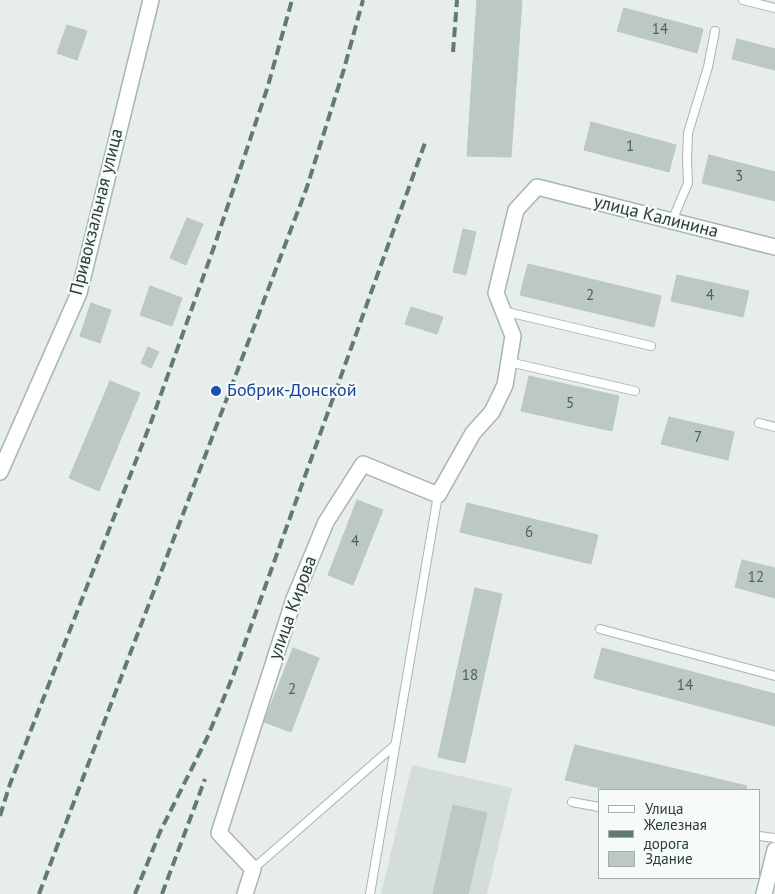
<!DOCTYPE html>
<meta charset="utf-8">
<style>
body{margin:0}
#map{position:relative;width:775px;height:894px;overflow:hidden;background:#e6edeb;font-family:"PT Sans",sans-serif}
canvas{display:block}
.legend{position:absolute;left:598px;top:789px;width:162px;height:90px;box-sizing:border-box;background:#f6faf9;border:1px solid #a3afad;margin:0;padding:6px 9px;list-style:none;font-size:15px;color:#273e3c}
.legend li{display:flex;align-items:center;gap:10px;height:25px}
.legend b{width:25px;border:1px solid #a3afad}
</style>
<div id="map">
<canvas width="775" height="894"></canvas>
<ul class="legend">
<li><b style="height:6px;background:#fff"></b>Улица</li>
<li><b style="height:6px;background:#617977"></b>Железная дорога</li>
<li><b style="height:14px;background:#bbc8c5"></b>Здание</li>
</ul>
</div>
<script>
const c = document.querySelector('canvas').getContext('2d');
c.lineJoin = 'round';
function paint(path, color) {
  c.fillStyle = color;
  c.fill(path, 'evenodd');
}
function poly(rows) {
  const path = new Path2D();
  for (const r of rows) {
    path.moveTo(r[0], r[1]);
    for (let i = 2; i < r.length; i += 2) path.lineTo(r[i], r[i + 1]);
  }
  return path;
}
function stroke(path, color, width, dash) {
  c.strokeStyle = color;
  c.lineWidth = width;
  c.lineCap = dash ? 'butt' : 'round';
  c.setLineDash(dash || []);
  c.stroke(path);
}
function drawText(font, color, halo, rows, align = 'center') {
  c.font = font + ' "PT Sans",sans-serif';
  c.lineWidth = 4.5;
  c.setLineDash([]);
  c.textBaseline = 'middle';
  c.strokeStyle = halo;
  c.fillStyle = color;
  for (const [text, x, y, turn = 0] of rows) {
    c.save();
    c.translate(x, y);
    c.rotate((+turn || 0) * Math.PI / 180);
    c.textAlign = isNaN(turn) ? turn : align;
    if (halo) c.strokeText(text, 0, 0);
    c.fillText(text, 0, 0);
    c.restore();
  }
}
paint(poly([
 [412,765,512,788,487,894,381,894]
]), '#d4dddb');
const building = poly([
 [477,0,522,0,511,157,467,156,477,0],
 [624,8,703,29,697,53,617,31,624,8],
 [67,25,87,31,77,60,57,53,67,25],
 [737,39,775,49,775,70,732,59,737,39],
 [591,122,676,145,669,172,584,150,591,122],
 [709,155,775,172,775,201,702,183,709,155],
 [187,218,203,224,186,265,170,258,187,218],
 [463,229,476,232,466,275,453,272,463,229],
 [528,264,661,296,654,327,520,295,528,264],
 [677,275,749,291,743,317,671,301,677,275],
 [150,286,182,298,172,326,140,315,150,286],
 [91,303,111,310,100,343,80,336,91,303],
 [411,307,443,317,437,334,405,324,411,307],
 [148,347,159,352,151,368,141,363,148,347],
 [529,376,619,396,612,431,521,411,529,376],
 [110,381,140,393,99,491,69,478,110,381],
 [669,417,734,432,728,460,661,444,669,417],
 [357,500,383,510,353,585,328,575,357,500],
 [467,503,598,535,591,564,460,532,467,503],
 [742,560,775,568,775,598,735,587,742,560],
 [475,588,502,594,465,763,438,757,475,588],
 [293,648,319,658,291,732,264,722,293,648],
 [602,648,775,694,775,726,594,678,602,648],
 [575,745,747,786,746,790,609,790,565,780,575,745],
 [453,805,487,813,468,894,433,894,453,805]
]);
paint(building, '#bbc8c5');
stroke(building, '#b9c7c3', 1);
const service = poly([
 [743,0,775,8],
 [672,221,688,183,687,159,688,133,708,67,715,31],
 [503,311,651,346],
 [509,362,635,391],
 [759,423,775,427],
 [600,629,775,676],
 [572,802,599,807],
 [759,836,775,838],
 [253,869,395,745],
 [370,894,438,495]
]);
const minor = poly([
 [245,894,253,869,219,833,294,599,326,522,363,464,438,495,473,433,492,412,505,385,513,336,496,293,516,210,537,187,775,247],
 [764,894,775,850]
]);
const tertiary = poly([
 [0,472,79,293,151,0]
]);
stroke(service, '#a9b5b3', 10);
stroke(minor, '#a9b5b3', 18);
stroke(tertiary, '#a9b5b3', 18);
stroke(service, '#fff', 8);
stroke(minor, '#fff', 15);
stroke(tertiary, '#fff', 15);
stroke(poly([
 [453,52,457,0],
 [0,816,10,784,151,422,214,247,267,89,292,0],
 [39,894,307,187,344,69,363,0],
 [135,894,160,832,207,738,233,676,426,140],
 [162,894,205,779]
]), '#617977', 4, [10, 5]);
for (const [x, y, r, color] of [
 [216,391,6,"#1a4fb4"]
]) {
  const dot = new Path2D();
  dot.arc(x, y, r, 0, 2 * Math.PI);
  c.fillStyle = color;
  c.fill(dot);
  stroke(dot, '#f6faf9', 2);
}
drawText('15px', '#4c605e', null, [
 ["14",660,30],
 ["1",630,147],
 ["3",739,177],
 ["2",590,296],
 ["4",710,296],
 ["5",570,404],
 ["7",698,438],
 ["6",529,533],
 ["4",355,542],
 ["12",756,578],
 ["18",470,676],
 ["14",685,686],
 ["2",292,690]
]);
drawText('18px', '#273e3c', '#f6faf9', [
 ["Привокзальная улица",97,212,-76],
 ["улица Калинина",656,217,14],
 ["улица Кирова",293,608,-70]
]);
drawText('18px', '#164399', '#f6faf9', [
 ["Бобрик-Донской",227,391]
], 'left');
</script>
